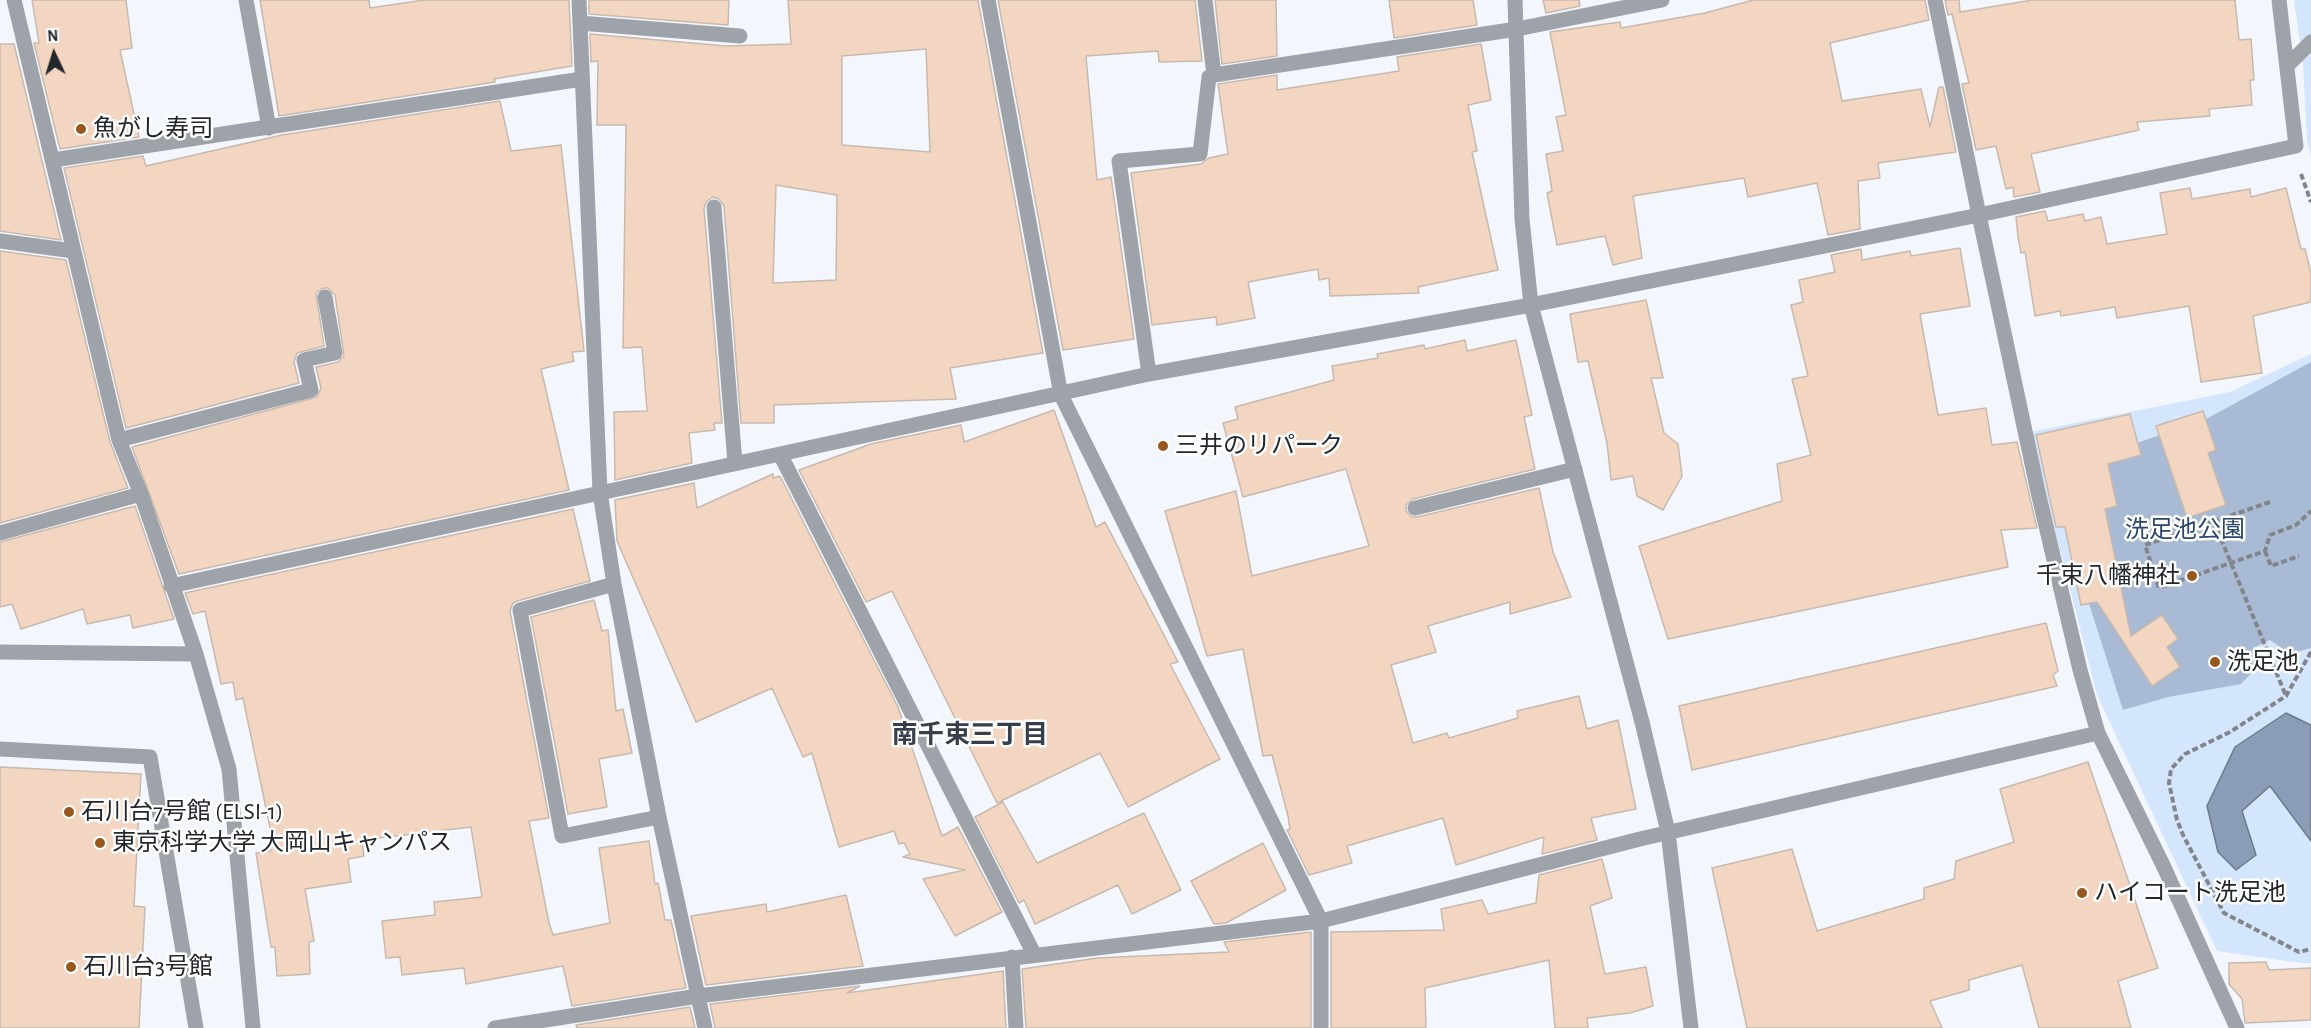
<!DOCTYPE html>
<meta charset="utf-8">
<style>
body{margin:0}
#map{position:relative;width:2311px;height:1028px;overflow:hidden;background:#f3f7fd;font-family:"Alegreya Sans",sans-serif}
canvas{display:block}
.north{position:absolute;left:24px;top:24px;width:60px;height:60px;-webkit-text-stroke:4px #fff;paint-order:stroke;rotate:356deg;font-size:16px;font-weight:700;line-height:24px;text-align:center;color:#23272c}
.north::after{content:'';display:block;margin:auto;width:21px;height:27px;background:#23272c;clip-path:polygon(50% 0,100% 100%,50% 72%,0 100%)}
</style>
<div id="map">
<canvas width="2311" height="1028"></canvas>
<div class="north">N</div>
</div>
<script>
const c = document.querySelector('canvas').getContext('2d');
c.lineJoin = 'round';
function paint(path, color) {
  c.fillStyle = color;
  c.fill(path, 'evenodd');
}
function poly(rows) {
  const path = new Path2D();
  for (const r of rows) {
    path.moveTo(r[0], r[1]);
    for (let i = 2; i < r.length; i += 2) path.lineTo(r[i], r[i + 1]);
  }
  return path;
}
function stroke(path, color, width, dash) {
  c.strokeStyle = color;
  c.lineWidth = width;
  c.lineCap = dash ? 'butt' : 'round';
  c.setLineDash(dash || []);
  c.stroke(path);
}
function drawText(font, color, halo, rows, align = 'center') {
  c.font = font + ' "Alegreya Sans","Noto Sans JP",sans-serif';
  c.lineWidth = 5;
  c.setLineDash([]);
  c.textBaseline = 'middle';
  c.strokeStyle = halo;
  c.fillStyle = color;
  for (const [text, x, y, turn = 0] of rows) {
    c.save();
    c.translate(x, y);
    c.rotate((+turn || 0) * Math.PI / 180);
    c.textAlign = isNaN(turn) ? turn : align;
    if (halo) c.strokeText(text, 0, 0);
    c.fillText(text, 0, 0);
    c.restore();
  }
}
paint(poly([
 [2294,0,2311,0,2311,157,2307,140,2303,63],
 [2311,354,2311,963,2300,963,2217,951,2097,695,2030,432,2230,392]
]), '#d4e5fe');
paint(poly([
 [2311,362,2311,648,2291,654,2270,640,2253,648,2255,669,2241,684,2168,697,2123,710,2082,582,2072,466,2208,418]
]), '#a8bad4');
const water = poly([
 [2286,713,2311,725,2311,841,2270,786,2242,811,2256,855,2236,870,2218,852,2207,806,2235,747,2286,713]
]);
paint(water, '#8b9db6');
stroke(water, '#6c7a8d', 1.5);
const building = poly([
 [32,0,126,0,132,48,120,50,139,137,60,149,34,43,39,43,32,0],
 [260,0,369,0,370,8,424,0,569,0,572,66,494,79,495,82,279,116,260,0],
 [589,0,729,0,728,25,589,14,589,0],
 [788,0,978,0,1043,353,950,368,956,399,774,405,774,423,741,423,724,206,719,199,713,197,706,202,704,208,722,423,714,423,715,430,689,433,692,463,615,480,614,412,647,411,642,347,623,348,626,125,597,125,598,61,591,62,590,34,726,46,791,44,788,0],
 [926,49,930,152,842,145,842,56,926,49],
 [776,185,837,195,836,280,773,283,776,185],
 [998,0,1195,0,1202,61,1159,62,1158,51,1086,56,1097,180,1111,177,1134,339,1063,350,998,0],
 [1215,0,1276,0,1277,56,1222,64,1215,0],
 [1389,0,1473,0,1477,25,1394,38,1389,0],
 [1543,0,1579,0,1580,6,1546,13,1543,0],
 [1753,0,1925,0,1929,20,1830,43,1842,101,1921,89,1930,127,1939,87,1943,87,1956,152,1878,163,1880,178,1858,181,1860,229,1828,235,1817,183,1748,197,1744,178,1633,196,1642,258,1613,265,1605,236,1557,245,1547,193,1552,191,1546,154,1563,151,1556,117,1566,115,1550,32,1620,22,1621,28,1705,13,1753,0],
 [1945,0,1959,0,1960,12,2032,0,2235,0,2239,40,2251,39,2254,80,2250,80,2252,105,2209,109,2210,116,2137,122,2139,130,2031,154,2040,192,2014,197,2013,187,2006,189,1996,146,1976,150,1962,84,1969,83,1952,14,1948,15,1945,0],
 [0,44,14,44,61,240,0,231,0,44],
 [1481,44,1491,100,1468,105,1477,151,1472,152,1498,270,1418,287,1419,293,1330,296,1329,278,1319,280,1318,269,1248,282,1255,318,1217,325,1216,317,1152,325,1131,173,1201,164,1209,158,1228,154,1218,84,1277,75,1277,90,1399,71,1397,57,1481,44],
 [500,101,511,151,561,145,584,351,572,352,574,361,541,369,569,490,179,574,132,447,317,397,321,388,316,367,338,362,344,356,335,295,328,288,323,288,316,293,324,346,297,353,294,362,299,383,126,428,64,168,143,156,146,166,282,135,500,101],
 [2190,188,2192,199,2250,189,2251,197,2286,188,2301,249,2305,249,2311,273,2311,302,2253,316,2262,373,2201,382,2189,306,2117,318,2115,307,2061,316,2060,311,2035,316,2025,252,2021,253,2018,237,2016,217,2045,211,2048,221,2083,214,2085,221,2101,217,2107,244,2167,234,2160,193,2190,188],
 [1960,248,1970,306,1920,314,1938,415,1986,408,1992,445,2017,442,2037,528,2001,530,2008,567,1668,639,1639,546,1782,501,1777,464,1811,455,1792,379,1808,376,1791,305,1803,302,1799,280,1835,272,1831,255,1861,249,1862,260,1910,251,1911,256,1960,248],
 [0,251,66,260,110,442,128,488,0,523,0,251],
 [1646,300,1663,378,1651,378,1664,433,1678,444,1682,476,1663,510,1637,496,1633,476,1611,480,1607,443,1588,361,1578,362,1570,314,1646,300],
 [1465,340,1467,351,1516,340,1532,415,1524,417,1535,469,1413,499,1406,505,1406,511,1412,517,1417,517,1539,488,1553,552,1571,597,1510,614,1510,602,1428,626,1436,652,1391,665,1413,743,1447,733,1449,738,1518,718,1517,711,1579,696,1587,729,1618,720,1636,809,1591,818,1597,840,1542,854,1544,837,1456,865,1443,818,1347,846,1352,863,1309,875,1287,830,1290,829,1288,816,1272,755,1263,756,1243,649,1207,656,1165,511,1236,491,1252,576,1369,546,1346,469,1243,497,1223,423,1238,419,1235,407,1334,380,1332,366,1378,358,1377,354,1424,345,1425,349,1465,340],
 [1054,410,1096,527,1105,522,1178,662,1170,664,1220,759,1128,807,1100,753,997,803,892,591,866,602,799,470,871,444,961,425,964,442,1054,410],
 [2203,411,2216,450,2208,453,2226,505,2187,518,2156,426,2203,411],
 [2130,414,2141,455,2108,464,2117,506,2105,509,2131,636,2162,615,2178,639,2167,647,2180,667,2152,686,2097,602,2081,605,2065,527,2056,527,2036,435,2130,414],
 [773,474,773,478,780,476,898,707,942,836,958,827,1002,912,955,936,923,879,965,870,903,857,910,854,904,843,899,844,894,831,839,847,812,753,803,757,772,688,696,722,617,541,615,500,694,483,697,508,773,474],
 [135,506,174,619,133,628,130,615,87,624,83,609,21,629,12,604,0,607,0,542,135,506],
 [573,509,590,581,517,601,513,603,510,611,549,818,529,821,549,923,553,935,610,923,599,848,649,841,655,884,658,883,665,920,671,920,686,988,572,1006,563,966,466,984,464,968,402,975,400,957,386,958,382,921,435,915,434,902,482,897,471,827,362,840,364,856,348,859,351,882,305,889,314,941,309,942,310,974,277,976,275,947,271,947,256,853,271,851,269,838,272,837,243,698,236,700,233,682,221,684,205,611,193,614,185,593,573,509],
 [594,600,602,631,608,630,616,711,623,709,632,753,599,759,607,807,568,814,531,617,594,600],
 [2046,623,2058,671,2053,675,2057,686,1692,770,1679,706,2046,623],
 [2088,762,2158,968,2118,981,2131,1028,2039,1028,2022,965,1969,980,1969,990,1930,1001,1942,1028,1747,1028,1712,868,1792,849,1817,931,1924,899,1924,888,1954,879,1956,861,2014,842,2000,789,2088,762],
 [0,767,141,774,134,906,145,907,139,1028,0,1028,0,767],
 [1003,802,1037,863,1144,813,1181,890,1132,914,1118,885,1035,924,1024,900,1019,903,975,817,1003,802],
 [1263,843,1286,890,1226,923,1214,924,1191,881,1263,843],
 [1602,859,1612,898,1590,906,1605,974,1646,967,1653,1006,1630,1013,1587,1018,1588,1028,1555,1028,1549,960,1425,988,1426,1028,1331,1028,1331,932,1444,930,1441,909,1482,900,1488,914,1536,903,1539,875,1602,859],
 [846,895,863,966,706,985,691,916,766,904,767,912,846,895],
 [1311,932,1311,1028,1026,1028,1022,969,1097,958,1229,952,1224,942,1311,932],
 [2266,962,2269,970,2311,968,2311,1020,2245,1023,2242,999,2229,984,2229,963,2266,962],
 [1003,971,1006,1028,715,1028,710,1004,860,986,847,993,1003,971],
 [690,1007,695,1028,577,1028,576,1025,690,1007]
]);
paint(building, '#f2d6c1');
stroke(building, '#c8b9ae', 1.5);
stroke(poly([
 [2301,174,2311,202],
 [2270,502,2145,545,2159,588,2265,551,2270,535,2296,525,2311,511],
 [2214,522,2286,696],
 [2265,551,2271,566,2299,556],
 [2311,652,2286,696,2230,732,2185,754,2171,769,2169,783,2177,820,2183,835,2224,913,2299,952,2311,949]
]), '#82868b', 4, [6, 3]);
stroke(poly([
 [14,0,119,440,141,494,196,654,229,769,253,1028],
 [246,0,269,128],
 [579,0,600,492,614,584,659,817,705,1028],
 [988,0,1061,395,1321,921,1321,1028],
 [1515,0,1522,219,1531,305,1642,722,1668,832,1691,1028],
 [580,23,740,36],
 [2288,65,2311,42],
 [1214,75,1517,29,1662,0],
 [53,160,582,79],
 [714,207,735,463],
 [0,241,73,251],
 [1149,374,1119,161,1200,154,1209,77,1214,75,1205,0],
 [119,440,311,390,304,360,335,353,325,297],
 [780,454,1034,954],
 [1415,508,1575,469],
 [0,533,141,494],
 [614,584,520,610,562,836,659,817],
 [171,586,1149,374,1531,305,1979,215,1935,0],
 [0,652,196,654],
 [0,749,150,757,196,1028],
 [1012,957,1016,1028],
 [495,1028,698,996,1321,921,1640,839,2098,733],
 [2237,1028,2163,865,2098,733,2080,670,2038,492,1979,215,2296,146,2279,0]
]), '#9ea2a9', 15);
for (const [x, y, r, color] of [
 [81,129,6,"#96581d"],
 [1163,446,6,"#96581d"],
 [2192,576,6,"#96581d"],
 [2215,662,6,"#96581d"],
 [69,812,6,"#96581d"],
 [100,843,6,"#96581d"],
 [2082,893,6,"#96581d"],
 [71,967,6,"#96581d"]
]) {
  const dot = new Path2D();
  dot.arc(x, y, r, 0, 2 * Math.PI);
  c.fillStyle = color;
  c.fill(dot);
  stroke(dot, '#fff', 2);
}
drawText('24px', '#23272c', '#fff', [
 ["魚がし寿司",93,129],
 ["三井のリパーク",1175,446],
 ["千束八幡神社",2180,576,"right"],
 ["洗足池",2227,662],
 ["石川台7号館 (ELSI-1)",81,812],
 ["東京科学大学 大岡山キャンパス",112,843],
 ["ハイコート洗足池",2094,893],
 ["石川台3号館",83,967]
], 'left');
drawText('24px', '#2b466c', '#fff', [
 ["洗足池公園",2185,530]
]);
drawText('bold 26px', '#373f4b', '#fff', [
 ["南千束三丁目",970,735]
]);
</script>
